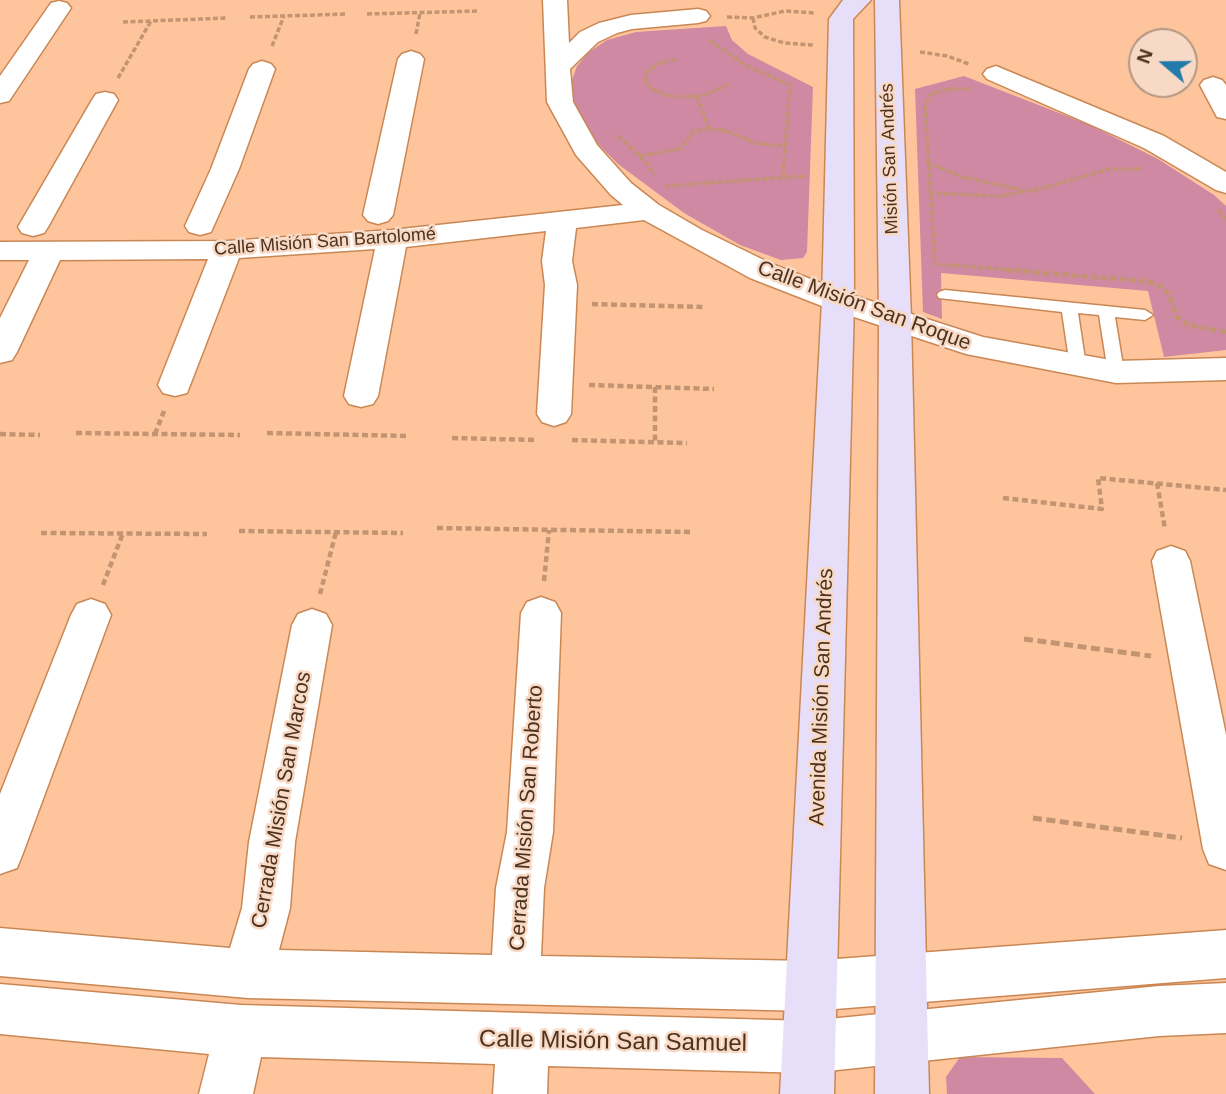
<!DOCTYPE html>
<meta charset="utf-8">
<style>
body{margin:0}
#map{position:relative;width:1226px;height:1094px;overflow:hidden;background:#fec59c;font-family:Arial,sans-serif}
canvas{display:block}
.north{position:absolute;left:1128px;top:28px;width:70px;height:70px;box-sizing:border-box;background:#f7d9c5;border:2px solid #b39682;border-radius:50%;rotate:290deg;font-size:19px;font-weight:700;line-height:28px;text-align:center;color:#4e321d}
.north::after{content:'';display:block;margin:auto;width:24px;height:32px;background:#237baa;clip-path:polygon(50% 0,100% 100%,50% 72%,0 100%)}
</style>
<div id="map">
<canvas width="1226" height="1094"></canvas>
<div class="north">N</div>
</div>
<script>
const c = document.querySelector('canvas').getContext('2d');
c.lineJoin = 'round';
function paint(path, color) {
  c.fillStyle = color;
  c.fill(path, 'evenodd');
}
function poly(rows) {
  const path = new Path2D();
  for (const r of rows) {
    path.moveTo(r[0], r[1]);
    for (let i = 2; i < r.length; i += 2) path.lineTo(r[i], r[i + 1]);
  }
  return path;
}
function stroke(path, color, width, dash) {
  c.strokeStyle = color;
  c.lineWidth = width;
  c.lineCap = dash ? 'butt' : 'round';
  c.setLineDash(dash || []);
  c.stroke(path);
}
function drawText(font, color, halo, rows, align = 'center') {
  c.font = font + ' Arial,sans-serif';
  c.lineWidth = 5;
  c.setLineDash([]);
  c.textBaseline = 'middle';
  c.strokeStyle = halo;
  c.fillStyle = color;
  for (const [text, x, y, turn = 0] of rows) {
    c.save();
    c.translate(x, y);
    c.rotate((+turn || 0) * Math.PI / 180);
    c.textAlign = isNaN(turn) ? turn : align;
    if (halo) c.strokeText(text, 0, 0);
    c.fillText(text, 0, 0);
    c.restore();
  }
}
paint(poly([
 [726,26,732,40,748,54,813,87,807,252,803,258,781,260,740,245,684,213,618,164,600,146,587,131,572,98,572,80,577,66,589,52,607,40,636,32],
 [964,76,1090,125,1158,159,1214,195,1226,206,1226,350,1164,357,1148,291,941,273,942,319,923,312,915,89],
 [960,1057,1062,1058,1095,1094,947,1094,946,1077]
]), '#d089a2');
const lane = poly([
 [945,290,1145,310,1153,315,1145,320,1115,317,1124,372,1116,377,1108,372,1099,315,1078,313,1086,366,1078,371,1070,366,1062,312,939,298,937,295,939,292,945,290]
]);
const street = poly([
 [543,0,567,0,569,43,580,32,599,23,631,15,698,9,706,11,710,16,706,21,698,23,632,29,617,33,598,42,570,69,573,102,597,145,631,183,659,205,702,230,772,264,849,294,983,337,1116,361,1226,358,1226,380,1116,383,966,354,827,308,750,278,644,220,576,228,572,261,577,285,571,414,566,422,554,426,542,422,537,414,545,285,542,261,546,231,406,247,378,396,373,404,361,407,349,404,344,396,375,249,239,258,187,393,175,396,163,393,158,385,208,259,60,260,17,352,12,360,0,363,0,318,29,260,0,260,0,242,227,241,392,230,623,205,611,195,576,155,547,102,543,0],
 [59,1,67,3,71,8,9,101,0,103,0,76,51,3,59,1],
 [411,51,420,54,424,59,393,215,388,221,378,224,368,221,363,215,398,59,402,54,411,51],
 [262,61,271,64,275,69,239,169,211,232,200,235,189,232,185,226,211,169,249,69,253,64,262,61],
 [996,66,1164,136,1226,172,1226,193,1216,190,1144,148,987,79,983,74,987,69,996,66],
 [1213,77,1222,80,1226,85,1226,119,1217,117,1200,85,1204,80,1213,77],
 [105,92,114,94,118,100,48,227,44,233,33,236,22,233,18,227,92,100,96,94,105,92],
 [1171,546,1185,551,1190,561,1226,735,1226,870,1209,864,1203,849,1152,561,1157,551,1171,546],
 [541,597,555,602,561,613,553,832,544,888,541,956,810,961,1226,930,1226,978,810,1011,248,998,0,976,0,928,230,948,242,908,249,842,292,625,298,614,312,609,326,614,332,625,295,842,290,908,279,950,492,955,496,888,507,832,521,613,527,602,541,597],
 [91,599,105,604,111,615,23,853,17,868,0,874,0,794,71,615,77,604,91,599],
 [1226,983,1226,1033,1159,1036,809,1073,548,1066,547,1094,493,1094,495,1064,261,1057,253,1094,199,1094,209,1054,0,1034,0,984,241,1005,809,1021,1159,986,1226,983]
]);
const secondary = poly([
 [843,0,871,0,853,19,854,301,834,1094,780,1094,822,301,829,19,843,0],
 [875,0,899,0,911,318,929,1094,875,1094,879,318,875,0]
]);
stroke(lane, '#ca8754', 3);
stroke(street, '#ca8754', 3);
stroke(secondary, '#ca8754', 3);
stroke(poly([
 [367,14,478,11],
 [250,17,347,14],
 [727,17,753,18,785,11,815,13],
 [753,18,755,28,765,37,784,43,813,45],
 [123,22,227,18],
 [416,34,420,13],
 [709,40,745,65,790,85,783,176],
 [272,46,284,16],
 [920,52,947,56,969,64],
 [676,59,660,63,648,70,645,81,652,89,669,96,683,97,705,95,731,83],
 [118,78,151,21],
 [970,89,948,89,931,94,925,105,935,264,1028,271],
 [697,96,709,129],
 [618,136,647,163,655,175],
 [639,156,679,149,694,131,709,129,727,131,755,143,786,146],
 [926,162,962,177,1022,190],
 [665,186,806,176],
 [929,193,999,196,1040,189,1109,169,1141,169],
 [1218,210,1226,219]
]), '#c39471', 3.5, [5, 2.5]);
stroke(poly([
 [1006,270,1146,281,1160,286,1169,294,1176,316,1188,325,1226,332],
 [592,304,703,307],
 [589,385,714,389],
 [655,387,655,442],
 [76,433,240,435],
 [267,433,409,436],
 [0,434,40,435],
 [155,434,164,411],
 [452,438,536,440],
 [572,440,687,443],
 [1157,483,1165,529],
 [1003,498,1102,509,1098,478,1226,490],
 [437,528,692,532],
 [239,531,403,533],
 [41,533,207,534],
 [544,581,549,530],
 [103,585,123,533],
 [320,594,336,532]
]), '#c39471', 4.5, [6, 3.5]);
stroke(poly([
 [1024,639,1151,656],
 [1033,818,1182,838]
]), '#c39471', 5, [9, 4.5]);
paint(lane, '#fff');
paint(street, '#fff');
paint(secondary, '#e7dff9');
drawText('18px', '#4e321d', '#f7d9c5', [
 ["Misión San Andrés",890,159,-92],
 ["Calle Misión San Bartolomé",325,242,-4]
]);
drawText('21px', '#4e321d', '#f7d9c5', [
 ["Calle Misión San Roque",864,306,20],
 ["Avenida Misión San Andrés",822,697,-88],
 ["Cerrada Misión San Marcos",282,800,-80],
 ["Cerrada Misión San Roberto",527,818,-86]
]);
drawText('24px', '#4e321d', '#f7d9c5', [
 ["Calle Misión San Samuel",613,1042,1]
]);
</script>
